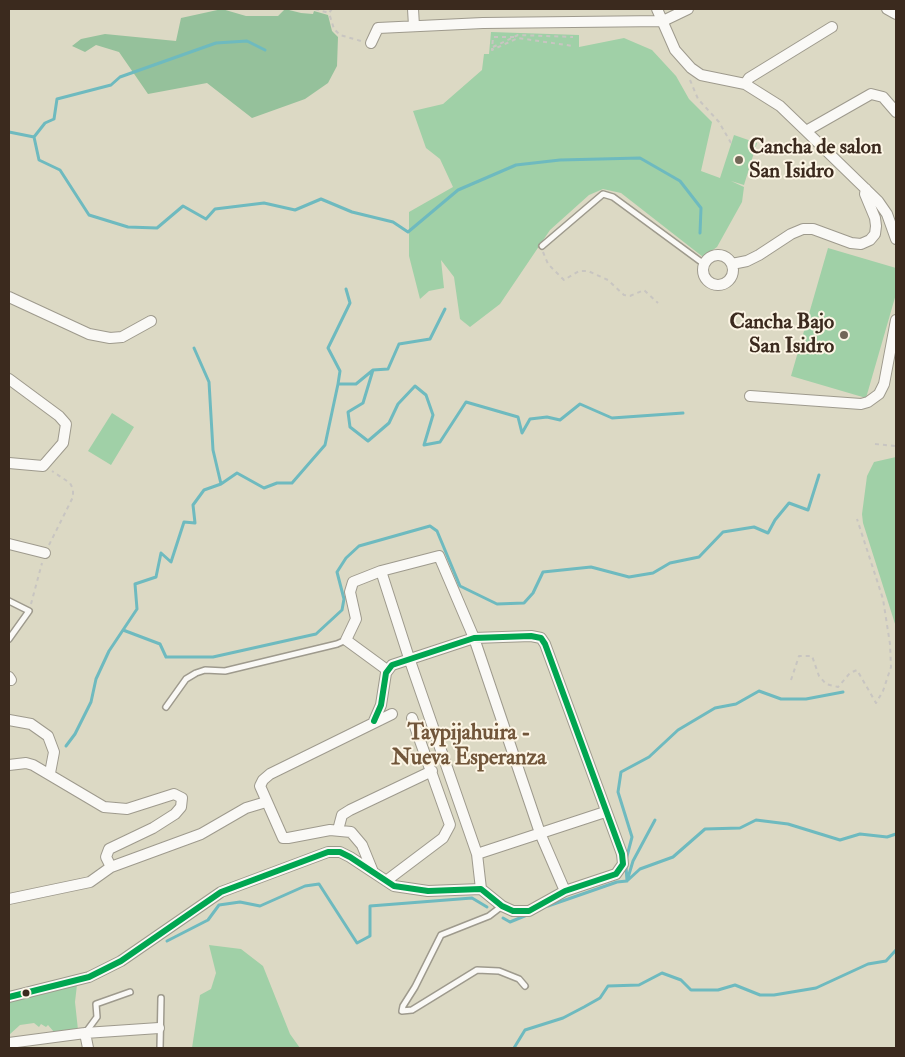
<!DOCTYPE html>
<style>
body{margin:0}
#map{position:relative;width:905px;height:1057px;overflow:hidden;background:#dcd9c4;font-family:"IM FELL Double Pica",serif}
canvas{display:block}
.frame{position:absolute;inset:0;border:10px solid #3b2a1e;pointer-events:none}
</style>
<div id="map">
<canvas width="905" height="1057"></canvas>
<div class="frame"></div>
</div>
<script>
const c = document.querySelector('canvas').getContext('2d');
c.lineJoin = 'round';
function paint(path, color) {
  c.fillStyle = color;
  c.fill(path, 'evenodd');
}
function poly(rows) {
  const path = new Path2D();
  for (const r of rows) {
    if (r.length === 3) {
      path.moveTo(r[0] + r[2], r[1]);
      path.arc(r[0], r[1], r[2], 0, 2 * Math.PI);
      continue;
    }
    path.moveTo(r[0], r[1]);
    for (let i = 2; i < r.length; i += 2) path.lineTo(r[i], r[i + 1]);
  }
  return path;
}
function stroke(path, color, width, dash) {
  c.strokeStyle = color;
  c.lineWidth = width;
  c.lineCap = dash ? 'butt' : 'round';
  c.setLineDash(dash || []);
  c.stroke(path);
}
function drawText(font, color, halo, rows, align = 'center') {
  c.font = font + ' "IM FELL Double Pica",serif';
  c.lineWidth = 4;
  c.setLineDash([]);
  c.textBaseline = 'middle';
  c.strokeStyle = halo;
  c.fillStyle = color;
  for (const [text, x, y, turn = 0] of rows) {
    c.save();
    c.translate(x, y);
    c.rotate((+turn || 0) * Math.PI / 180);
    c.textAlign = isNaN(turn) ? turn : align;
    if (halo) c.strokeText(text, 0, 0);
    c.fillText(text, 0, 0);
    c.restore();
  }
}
paint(poly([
 [491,32,579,35,579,47,624,38,652,50,676,76,689,99,712,122,701,171,720,178,734,135,757,143,744,185,731,181,744,187,742,202,717,247,703,257,621,193,603,189,589,195,550,230,500,304,470,327,460,319,454,277,441,260,444,288,429,291,420,299,409,256,409,212,453,187,440,159,426,148,413,111,443,104,482,70,484,54,489,54],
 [828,248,896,268,896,294,866,398,791,376],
 [112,413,134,427,111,465,88,451],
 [896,457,896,627,863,523,862,514,867,476,874,462],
 [209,945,241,949,263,966,290,1034,300,1048,192,1048,200,995,211,989,216,973],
 [78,976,75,1002,78,1030,54,1032,48,1025,46,1027,41,1024,39,1027,34,1023,20,1025,9,1035,9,997]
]), '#a0d0a7');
paint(poly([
 [222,9,246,16,278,16,285,9,301,13,313,14,314,11,328,15,332,31,338,37,337,66,328,83,305,99,252,118,207,83,148,94,119,52,96,45,85,52,72,46,81,39,105,34,176,41,181,18]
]), '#95c19b');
stroke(poly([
 [9,132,34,137,39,160,60,170,89,215,128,227,157,228,183,206,206,219,215,209,264,203,295,210,321,199,352,212,393,222,408,232,458,190,516,165,560,160,640,158,680,181,701,208,700,233],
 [34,137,45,123,54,119,57,99,111,85,120,77,216,43,247,41,265,50],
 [194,348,209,382,213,450,221,484],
 [373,370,363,403,348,412,350,427,368,441,389,423,398,404,415,386,426,395,433,415,424,445,440,442,466,402,518,417,522,433,530,419,547,417,560,420,580,404,612,418,683,413],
 [338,384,340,371,328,348,350,303,346,289],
 [123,630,160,644,166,657,213,657,316,634,342,610,344,599,337,572,346,558,359,546,430,526,437,531,460,586,497,604,524,603,533,593,543,572,591,567,629,577,653,573,670,563,699,557,723,532,754,527,768,533,775,520,789,503,808,510,819,475],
 [66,746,75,734,91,702,96,679,109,651,137,609,135,584,156,577,161,553,171,562,184,522,195,523,193,505,204,490,221,484,237,473,264,488,277,483,292,483,325,445,338,384,356,384,373,370,388,369,399,344,430,339,445,309],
 [626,860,632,837,618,792,621,772,649,757,678,730,715,708,736,704,759,691,781,699,806,699,843,692],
 [626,866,627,881],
 [628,880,640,869,673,857,705,829,740,828,756,820,788,824,840,840,860,834,887,837,896,834],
 [548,906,617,882,627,881,633,861,655,820],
 [503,918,510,922,527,915],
 [167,941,208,920,219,905,240,902,260,906,305,886,319,884,357,943,370,936,370,906,472,898,487,907],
 [514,1048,525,1030,563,1018,584,1007,600,998,608,986,639,985,662,973,681,980,691,990,718,990,735,985,760,995,774,995,816,988,868,964,886,961,896,950]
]), '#6ebabf', 3);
const service = poly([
 [542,246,603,194,613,197,704,264],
 [9,601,29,611,9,639],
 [166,707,186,679,196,673,205,670,225,671,337,644,346,640],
 [502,906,489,916,441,935,415,987,403,1006,402,1011,412,1010,477,970,499,971,519,979,525,986],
 [86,1032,97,1017,96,1004,130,992],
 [160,1048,161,998]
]);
const minor = poly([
 [413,9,414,26],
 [657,9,675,50,691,68,701,75,745,84,780,106,806,131,871,94,883,97,896,112],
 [887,9,896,14],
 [371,43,378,28,483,23,663,21,688,9],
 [745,84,749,78,832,27],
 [806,131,878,201,887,214,896,239],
 [718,270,15],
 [732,264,747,261,759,255,791,234,803,229,813,229,851,243,861,244,870,240,875,234,876,226,875,218,865,194,866,189],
 [9,297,89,334,110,338,122,337,151,321],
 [9,379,59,416,66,424,63,443,43,466,9,463],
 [750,396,861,404,868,402,879,394,884,384,896,320],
 [9,544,45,553],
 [381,571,409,658,477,854,481,889],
 [387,670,346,640,356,619,350,592,353,582,381,571,439,556,474,638,540,833,565,891],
 [9,677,11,680],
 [9,720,31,724,48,736,54,752,50,773],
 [9,765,26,763,33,765,104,807,127,809,174,794,182,798,181,807,175,814,153,828,109,849,106,857,111,867],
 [338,830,342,815,350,810,432,771],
 [477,854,605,812],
 [373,872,362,845,351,832,330,830,288,838,283,838,260,786,263,780,270,774,392,714],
 [386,881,443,838,450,825,412,718],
 [9,899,90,882,111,867,201,834,246,808,266,802],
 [9,997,89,977,121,961,221,892,328,852,340,852,350,857,394,886,428,891,481,889,502,906,513,911,529,911,565,891,616,874,623,864,622,854,545,644,541,638,531,636,474,638,392,665,386,673,381,705,374,721],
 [85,1033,88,1048],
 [9,1043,85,1033,159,1028]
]);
stroke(service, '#9e9a8d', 8);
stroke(minor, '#9e9a8d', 12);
stroke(poly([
 [315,9,329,13],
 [332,9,329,13,334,29,340,35,361,41],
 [514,37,493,37,492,50,518,38,573,46],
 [493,47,518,35,573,37],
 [690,80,698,99,719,122,731,143],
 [543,252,548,264,564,280,579,271,588,271,608,280,624,295,630,296,644,290,658,303],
 [875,444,896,446],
 [49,545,73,497,73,489,70,483,52,471],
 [31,604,42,563],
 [791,680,799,656,812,656,819,676,826,684,838,687,850,673,857,670,876,703,883,691,891,667,890,644,883,599,857,519]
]), '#c8c5c1', 2, [4, 4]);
stroke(service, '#faf9f6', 5);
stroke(minor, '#faf9f6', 10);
stroke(poly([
 [9,997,89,977,121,961,221,892,328,852,340,852,350,857,394,886,428,891,481,889,502,906,513,911,529,911,565,891,616,874,623,864,622,854,545,644,541,638,531,636,474,638,392,665,386,673,381,705,374,721]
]), '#00a651', 6);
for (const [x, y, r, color] of [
 [739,160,5,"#736758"],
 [844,335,5,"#736758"],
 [26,993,4.5,"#3b2a1e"]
]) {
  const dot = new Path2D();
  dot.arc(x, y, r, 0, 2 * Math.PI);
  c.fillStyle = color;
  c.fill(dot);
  stroke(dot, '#fcf5e5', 2);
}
drawText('bold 21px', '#3b2a1e', '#fcf5e5', [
 ["Cancha de salon",749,148],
 ["San Isidro",749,172],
 ["Cancha Bajo",834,323,"right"],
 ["San Isidro",834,347,"right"]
], 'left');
drawText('bold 22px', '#71563a', '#fcf5e5', [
 ["Taypijahuira -",469,734],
 ["Nueva Esperanza",469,759]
]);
</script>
